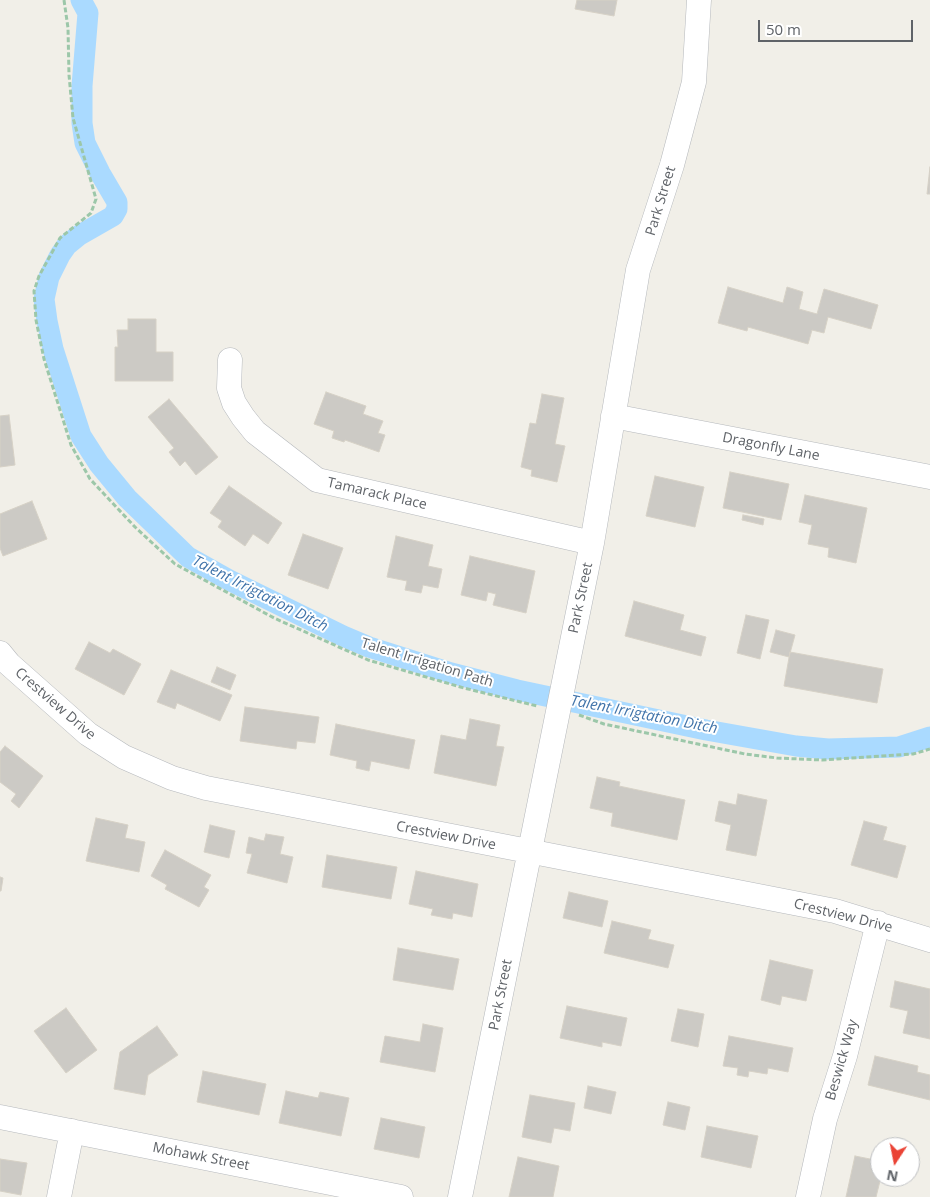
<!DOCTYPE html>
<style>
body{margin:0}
#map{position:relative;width:930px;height:1197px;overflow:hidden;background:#f1efe8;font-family:"Open Sans",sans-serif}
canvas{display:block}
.north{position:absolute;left:870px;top:1137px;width:50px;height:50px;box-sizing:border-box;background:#fff;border:1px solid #bfc1c3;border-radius:50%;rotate:191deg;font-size:14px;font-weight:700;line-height:20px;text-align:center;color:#5f6368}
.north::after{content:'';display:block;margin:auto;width:18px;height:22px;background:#ea4335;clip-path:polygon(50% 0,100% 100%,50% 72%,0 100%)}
.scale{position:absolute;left:758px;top:20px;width:155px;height:22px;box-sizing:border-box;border:2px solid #5f6368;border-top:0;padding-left:6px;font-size:15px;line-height:18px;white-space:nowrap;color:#5f6368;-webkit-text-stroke:4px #fff;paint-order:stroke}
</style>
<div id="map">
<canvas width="930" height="1197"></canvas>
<div class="north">N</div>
<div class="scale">50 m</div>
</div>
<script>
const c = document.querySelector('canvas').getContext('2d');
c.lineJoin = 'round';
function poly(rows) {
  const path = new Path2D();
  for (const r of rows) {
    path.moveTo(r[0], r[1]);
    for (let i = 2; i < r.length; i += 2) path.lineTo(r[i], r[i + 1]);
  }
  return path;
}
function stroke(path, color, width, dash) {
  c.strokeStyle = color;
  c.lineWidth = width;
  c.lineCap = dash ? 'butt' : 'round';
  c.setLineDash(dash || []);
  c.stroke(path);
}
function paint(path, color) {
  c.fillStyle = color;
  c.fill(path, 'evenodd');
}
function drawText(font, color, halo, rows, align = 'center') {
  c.font = font + ' "Open Sans",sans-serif';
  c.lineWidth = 4;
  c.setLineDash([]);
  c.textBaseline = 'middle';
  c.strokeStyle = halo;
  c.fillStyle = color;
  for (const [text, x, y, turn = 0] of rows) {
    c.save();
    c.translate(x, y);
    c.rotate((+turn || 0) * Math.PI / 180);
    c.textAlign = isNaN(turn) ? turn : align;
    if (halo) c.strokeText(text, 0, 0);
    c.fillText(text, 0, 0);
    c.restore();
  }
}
stroke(poly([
 [81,0,88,13,82,86,82,123,85,143,100,173,117,202,117,209,113,216,78,236,67,245,60,255,49,277,44,299,47,321,53,349,81,436,99,464,127,498,188,557,229,580,343,636,369,647,451,673,517,690,706,730,796,746,828,749,899,747,930,737]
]), '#aadaff', 21);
const building = poly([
 [577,0,617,0,614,16,575,9,577,0],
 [930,167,930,194,927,194,930,167],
 [728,287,783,303,787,287,803,292,799,309,817,314,824,289,878,305,871,329,828,317,824,333,812,330,808,344,748,327,747,331,718,323,728,287],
 [128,319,156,319,156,352,173,352,173,381,115,381,115,347,118,347,117,330,128,330,128,319],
 [326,392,366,406,363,414,383,421,378,433,385,435,379,452,345,440,344,442,332,438,334,431,314,424,326,392],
 [542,394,564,398,555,444,565,446,557,482,531,476,532,470,521,467,530,423,536,424,542,394],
 [169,399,218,457,196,475,185,461,180,466,169,452,174,448,148,417,169,399],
 [9,415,15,465,0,467,0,416,9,415],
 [730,472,789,484,781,520,723,508,730,472],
 [655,476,704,487,695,527,646,516,655,476],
 [229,486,282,523,268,544,253,534,245,546,218,527,222,521,210,513,229,486],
 [805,495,867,508,856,563,828,557,829,548,808,544,812,525,799,522,805,495],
 [32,501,47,539,3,556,0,548,0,514,32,501],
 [743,515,764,519,763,525,742,520,743,515],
 [303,534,343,548,328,589,288,575,303,534],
 [396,536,433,545,428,566,442,569,438,588,423,585,421,593,405,590,407,581,387,577,396,536],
 [470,556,535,571,526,613,493,605,496,594,488,592,486,601,461,595,470,556],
 [634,601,684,615,680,630,706,637,701,656,625,636,634,601],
 [746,615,769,620,760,659,737,653,746,615],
 [776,630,795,635,789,657,770,652,776,630],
 [89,642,110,653,113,649,141,664,124,695,75,669,89,642],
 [790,652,883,669,877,703,784,686,790,652],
 [217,667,236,675,230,690,211,682,217,667],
 [171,670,232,695,220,721,177,703,175,709,157,702,171,670],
 [245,707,319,717,315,743,297,741,296,749,240,741,245,707],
 [470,719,500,725,496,746,504,747,496,786,434,773,441,735,466,740,470,719],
 [336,724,415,740,409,769,371,761,369,771,356,768,357,761,330,755,336,724],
 [5,746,43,776,19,808,11,801,16,794,0,782,0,752,5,746],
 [597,777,620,782,619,786,685,800,677,840,611,826,613,813,590,808,597,777],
 [738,794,767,800,756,856,726,850,731,825,715,821,719,801,736,805,738,794],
 [96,818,128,825,125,838,145,842,139,872,86,861,96,818],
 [864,821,887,827,883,840,906,846,897,878,851,865,864,821],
 [210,825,235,831,229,858,204,852,210,825],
 [266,834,284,837,280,854,293,857,287,883,247,873,252,854,246,853,249,837,264,841,266,834],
 [165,850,211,875,204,887,209,890,199,907,165,889,167,885,151,876,165,850],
 [327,855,397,867,391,899,322,887,327,855],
 [416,871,478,884,472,917,453,913,452,919,431,915,433,909,409,904,416,871],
 [0,877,3,878,1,891,0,891,0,877],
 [569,892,608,901,602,927,563,918,569,892],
 [612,921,651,930,648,939,674,945,668,968,604,953,612,921],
 [398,948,459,959,453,990,393,980,398,948],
 [770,960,813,970,806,1001,782,996,780,1005,761,1000,770,960],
 [895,981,930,989,930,1039,903,1033,908,1011,890,1007,895,981],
 [567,1006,627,1018,621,1046,602,1042,602,1047,560,1038,567,1006],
 [66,1008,97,1050,66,1073,34,1031,66,1008],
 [678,1009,704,1014,698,1047,671,1041,678,1009],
 [423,1024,443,1028,435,1072,380,1062,385,1036,420,1042,423,1024],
 [157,1026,178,1055,148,1075,145,1095,114,1089,120,1052,157,1026],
 [729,1036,793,1048,788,1072,768,1068,767,1074,749,1071,748,1077,737,1075,738,1068,723,1066,729,1036],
 [875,1056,918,1066,917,1072,930,1075,930,1100,868,1085,875,1056],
 [203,1071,266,1084,259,1115,197,1102,203,1071],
 [588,1086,616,1092,611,1114,584,1108,588,1086],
 [286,1091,318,1098,320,1092,349,1098,341,1136,279,1123,286,1091],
 [530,1095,575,1103,570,1131,554,1128,551,1143,522,1137,530,1095],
 [668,1102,690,1107,685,1130,663,1125,668,1102],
 [381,1118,425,1127,419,1158,374,1149,381,1118],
 [707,1126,758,1136,751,1168,701,1157,707,1126],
 [855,1156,880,1161,881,1177,876,1197,846,1197,855,1156],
 [518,1157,559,1166,553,1197,509,1197,518,1157],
 [0,1159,27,1163,21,1195,0,1191,0,1159]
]);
paint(building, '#cccac5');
stroke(building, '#d6d1c6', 1);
const street = poly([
 [230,360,229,388,234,403,243,417,255,432,317,480,592,543],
 [613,416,930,477],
 [0,653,9,664,88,734,124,757,172,778,206,788,835,911,930,940],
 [0,1117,401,1197],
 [59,1197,72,1131],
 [460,1197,592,543,638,270,672,165,694,82,699,0],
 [808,1197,825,1119,845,1056,878,923]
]);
stroke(street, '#b5b8bc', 25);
stroke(poly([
 [64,0,68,28,69,75,73,118,96,199,91,213,60,238,39,276,34,291,36,320,44,359,71,445,90,479,135,527,175,564,274,618,368,660,464,688,537,706],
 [579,715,604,724,745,754,777,758,822,760,913,754,930,749]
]), '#9cc7a9', 3, [5, 2.5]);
stroke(street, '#fff', 24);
drawText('14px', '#5f6368', '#fff', [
 ["Park Street",661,201,-73],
 ["Dragonfly Lane",771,447,11],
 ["Tamarack Place",377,494,13],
 ["Park Street",581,598,-78],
 ["Talent Irrigation Path",427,663,17],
 ["Crestview Drive",55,704,41],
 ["Crestview Drive",446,836,11],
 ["Crestview Drive",843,916,14],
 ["Park Street",501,995,-79],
 ["Beswick Way",842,1060,-74],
 ["Mohawk Street",201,1157,11]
]);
drawText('italic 15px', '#4174aa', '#fff', [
 ["Talent Irrigtation Ditch",260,594,27],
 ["Talent Irrigtation Ditch",644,715,11]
]);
</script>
